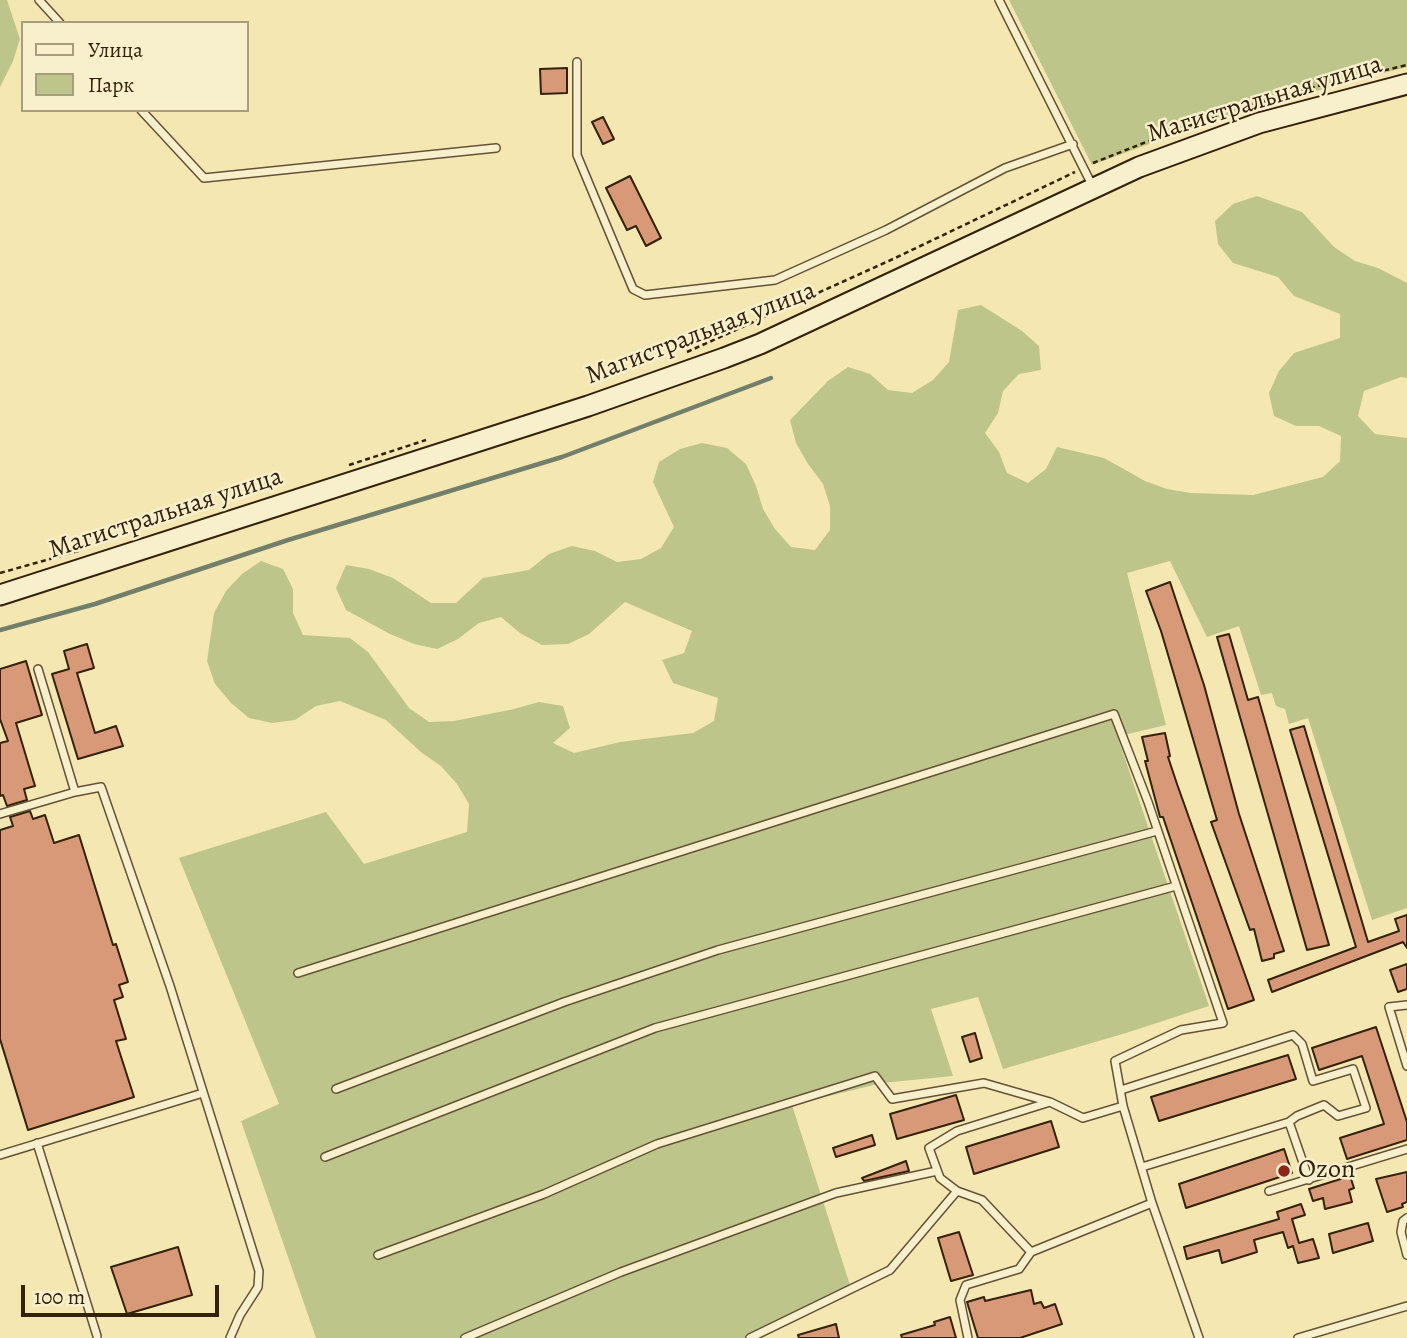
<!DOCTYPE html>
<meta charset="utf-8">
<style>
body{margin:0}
#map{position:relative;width:1407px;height:1338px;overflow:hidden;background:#f5e7b2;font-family:Alegreya,serif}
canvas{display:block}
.legend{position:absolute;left:21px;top:21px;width:228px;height:91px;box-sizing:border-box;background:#f8efcd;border:2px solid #a99d80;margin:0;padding:9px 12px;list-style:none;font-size:21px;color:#33210c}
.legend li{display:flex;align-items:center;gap:14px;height:35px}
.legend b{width:35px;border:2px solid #a99d80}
.scale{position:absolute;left:21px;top:1285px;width:198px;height:32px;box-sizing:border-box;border:4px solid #33210c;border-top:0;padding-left:9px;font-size:21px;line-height:24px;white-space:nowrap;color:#33210c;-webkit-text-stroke:5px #f8efcd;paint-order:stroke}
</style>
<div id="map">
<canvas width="1407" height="1338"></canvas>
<ul class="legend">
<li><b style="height:9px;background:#f8efcd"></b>Улица</li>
<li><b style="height:19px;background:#bdc58a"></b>Парк</li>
</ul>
<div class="scale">100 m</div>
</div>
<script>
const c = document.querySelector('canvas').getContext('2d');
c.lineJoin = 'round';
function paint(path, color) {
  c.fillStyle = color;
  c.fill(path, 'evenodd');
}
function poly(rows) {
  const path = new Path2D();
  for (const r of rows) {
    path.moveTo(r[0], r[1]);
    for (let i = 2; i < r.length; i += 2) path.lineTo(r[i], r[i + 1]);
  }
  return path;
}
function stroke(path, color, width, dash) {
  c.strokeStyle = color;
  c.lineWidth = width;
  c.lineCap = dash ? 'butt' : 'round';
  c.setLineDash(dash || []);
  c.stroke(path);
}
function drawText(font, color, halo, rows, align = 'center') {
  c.font = font + ' Alegreya,serif';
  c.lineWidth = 5;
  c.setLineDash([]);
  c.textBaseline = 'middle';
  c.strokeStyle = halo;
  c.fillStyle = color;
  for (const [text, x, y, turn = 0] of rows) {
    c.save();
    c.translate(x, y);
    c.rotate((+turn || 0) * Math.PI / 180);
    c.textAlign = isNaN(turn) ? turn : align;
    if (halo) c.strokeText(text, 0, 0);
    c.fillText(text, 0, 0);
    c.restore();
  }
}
paint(poly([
 [0,0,7,0,20,39,13,61,0,87],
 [1009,0,1407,0,1407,67,1340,84,1209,122,1092,165],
 [1257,196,1302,212,1334,247,1355,261,1378,268,1407,283,1407,378,1401,377,1364,391,1358,416,1375,434,1407,438,1407,908,1372,920,1308,718,1289,724,1285,709,1276,706,1272,693,1261,695,1239,626,1207,637,1170,561,1127,573,1166,725,1128,734,1119,741,1209,1006,1126,1033,1003,1069,978,997,931,1009,953,1076,882,1083,792,1105,850,1285,758,1335,759,1338,316,1338,241,1121,279,1104,179,858,326,812,364,864,467,832,469,804,457,784,441,766,422,753,386,720,340,701,316,706,295,720,272,723,249,718,231,703,215,684,207,661,214,613,226,591,242,574,261,561,283,569,293,589,293,613,303,635,350,638,368,652,409,708,429,722,454,721,514,709,539,702,563,706,570,728,553,743,574,753,620,742,693,733,714,721,718,698,673,683,662,660,684,653,692,631,625,602,589,634,568,644,542,645,520,633,501,617,479,623,458,639,437,649,414,644,390,634,346,610,336,588,346,565,369,569,393,578,431,603,456,603,483,578,529,570,549,554,572,546,595,551,617,562,641,559,661,548,674,527,653,482,659,462,680,449,702,443,727,448,746,464,756,486,763,509,775,529,791,547,815,550,830,530,830,506,823,484,808,464,796,443,790,420,828,381,848,367,870,374,888,390,912,393,933,380,949,362,958,310,981,305,1022,331,1039,346,1041,370,1019,374,1003,391,998,413,985,433,999,452,1007,473,1028,483,1046,469,1057,447,1104,458,1145,481,1167,489,1191,493,1253,495,1323,477,1340,461,1341,436,1319,426,1296,426,1274,416,1269,393,1279,371,1294,353,1340,338,1340,314,1294,296,1278,277,1233,263,1218,244,1215,221,1233,204]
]), '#bdc58a');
stroke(poly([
 [0,630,95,604,288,540,562,457,771,378]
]), '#72806b', 4.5);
const building = poly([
 [567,68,567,93,541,94,540,69,567,68],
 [603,117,614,139,603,144,592,122,603,117],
 [630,176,661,238,646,246,636,226,627,230,606,188,630,176],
 [1170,582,1204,685,1239,814,1284,951,1274,954,1274,958,1262,961,1254,929,1250,930,1211,822,1217,820,1161,631,1146,591,1170,582],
 [1229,634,1248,700,1258,697,1329,945,1307,950,1217,637,1229,634],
 [87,644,94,668,77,673,95,733,116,726,123,746,78,759,52,674,69,669,64,651,87,644],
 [26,661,42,715,16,723,35,786,24,789,27,800,7,806,3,795,0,796,0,743,8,741,0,719,0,669,26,661],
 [1304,726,1368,942,1399,931,1395,919,1407,915,1407,948,1403,942,1272,992,1268,980,1356,947,1290,730,1304,726],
 [1165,733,1170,756,1168,757,1177,784,1254,1000,1228,1009,1163,817,1160,817,1145,761,1148,761,1142,737,1165,733],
 [30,811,33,819,45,815,54,843,79,835,113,945,116,944,128,982,119,985,123,997,114,1000,126,1039,116,1041,134,1097,28,1130,0,1039,0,830,13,826,10,817,30,811],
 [1407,964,1407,989,1398,992,1390,970,1407,964],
 [1376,1027,1407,1122,1407,1140,1347,1159,1340,1138,1384,1124,1362,1056,1319,1070,1312,1048,1376,1027],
 [975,1033,982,1058,970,1062,962,1037,975,1033],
 [1288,1055,1296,1079,1159,1121,1151,1097,1288,1055],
 [956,1095,964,1120,897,1139,890,1114,956,1095],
 [1051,1121,1059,1147,974,1174,966,1147,1051,1121],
 [872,1135,875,1145,836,1157,833,1148,872,1135],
 [1284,1149,1292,1173,1186,1208,1179,1184,1284,1149],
 [906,1161,909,1171,864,1181,862,1178,906,1161],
 [1407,1172,1407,1202,1402,1204,1403,1207,1387,1212,1376,1179,1407,1172],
 [1350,1176,1354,1188,1349,1190,1352,1202,1325,1209,1323,1198,1313,1201,1309,1189,1350,1176],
 [1301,1204,1305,1215,1292,1219,1299,1243,1313,1239,1319,1258,1298,1263,1293,1246,1288,1248,1283,1232,1254,1240,1257,1252,1222,1263,1219,1250,1187,1259,1184,1247,1279,1219,1277,1212,1301,1204],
 [1368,1223,1373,1241,1333,1253,1329,1234,1368,1223],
 [959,1232,973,1275,951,1281,938,1238,959,1232],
 [178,1247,192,1295,127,1314,111,1267,178,1247],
 [1031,1290,1034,1304,1041,1302,1044,1308,1055,1304,1062,1324,1020,1338,978,1338,967,1302,984,1297,985,1301,1031,1290],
 [950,1317,956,1338,902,1338,901,1335,935,1325,934,1322,950,1317],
 [836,1324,839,1338,799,1338,798,1335,836,1324]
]);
paint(building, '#d89979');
stroke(building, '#33210c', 2);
const service = poly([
 [39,0,60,23],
 [999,0,1093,187],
 [577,62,577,155,633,289,645,295,775,280,886,230,1005,168,1073,144],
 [141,110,204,178,496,148],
 [38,669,75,792],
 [0,814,75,792,101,787,170,986,259,1271,258,1287,240,1315,230,1338],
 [298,973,1114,714,1148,802,1223,1023,1181,1030,1115,1061,1123,1106,1152,1203,1199,1338],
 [1407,1005,1389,1007,1407,1066],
 [336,1089,564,1002,718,950,1157,831],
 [1121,1090,1293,1035,1302,1044,1313,1081,1353,1069,1366,1108,1338,1116,1324,1105,1297,1116,1289,1122,1309,1180],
 [1123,1106,1083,1118,1050,1102,957,1131,929,1148,940,1178,957,1191,982,1200,1031,1252,1152,1203],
 [37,1143,97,1336],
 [0,1155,203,1093],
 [325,1157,655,1028,1176,886],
 [1142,1167,1289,1122],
 [1269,1191,1407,1149],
 [1407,1218,1403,1221,1401,1232,1407,1255],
 [378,1255,544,1194,657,1144,875,1076,892,1099,984,1083,1050,1102],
 [465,1338,621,1272,836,1193,937,1171],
 [750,1338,890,1270,957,1191],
 [968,1338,960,1300,966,1285,1019,1269,1031,1252],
 [1298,1338,1407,1306]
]);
const secondary = poly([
 [0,595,588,406,724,358,760,344,1139,167,1259,123,1407,84]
]);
stroke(service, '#645236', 10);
stroke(secondary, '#33210c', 23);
stroke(poly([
 [1093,163,1169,133,1225,113,1314,87,1407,65],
 [687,352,893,259,1075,172],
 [349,465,426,440],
 [0,573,82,550]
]), '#33210c', 2.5, [5, 3.5]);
stroke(service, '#f8efcd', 7);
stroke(secondary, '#f8efcd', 19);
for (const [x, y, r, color] of [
 [1284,1171,7,"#8f2418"]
]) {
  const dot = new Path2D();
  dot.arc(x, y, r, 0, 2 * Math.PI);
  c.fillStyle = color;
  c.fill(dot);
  stroke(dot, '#f8efcd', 2.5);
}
drawText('26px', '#33210c', '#f8efcd', [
 ["Магистральная улица",1265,100,-17],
 ["Магистральная улица",701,334,-21],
 ["Магистральная улица",166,514,-18]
]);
drawText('26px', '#33210c', '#f8efcd', [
 ["Ozon",1298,1171]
], 'left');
</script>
